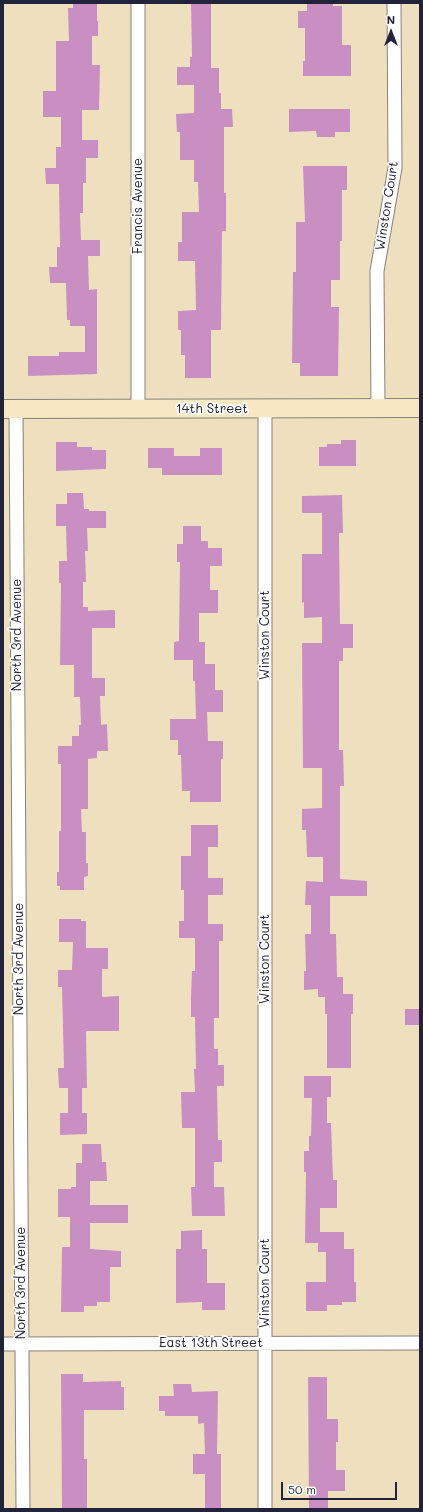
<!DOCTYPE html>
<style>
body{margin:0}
#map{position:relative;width:423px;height:1512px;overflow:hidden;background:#eee0bf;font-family:Mali,sans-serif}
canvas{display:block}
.frame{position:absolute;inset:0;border:4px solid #22223b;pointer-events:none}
.north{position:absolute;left:371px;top:12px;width:40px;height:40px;-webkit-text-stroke:3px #fff;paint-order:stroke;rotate:0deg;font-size:11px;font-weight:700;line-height:16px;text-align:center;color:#22223b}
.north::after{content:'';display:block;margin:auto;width:14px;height:18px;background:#22223b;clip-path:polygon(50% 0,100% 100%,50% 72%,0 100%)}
.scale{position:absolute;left:281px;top:1482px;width:116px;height:18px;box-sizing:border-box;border:2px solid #22223b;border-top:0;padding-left:5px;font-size:12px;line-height:14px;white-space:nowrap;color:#22223b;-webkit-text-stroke:3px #fff;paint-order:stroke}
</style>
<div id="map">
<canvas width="423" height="1512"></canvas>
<div class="frame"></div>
<div class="north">N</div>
<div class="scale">50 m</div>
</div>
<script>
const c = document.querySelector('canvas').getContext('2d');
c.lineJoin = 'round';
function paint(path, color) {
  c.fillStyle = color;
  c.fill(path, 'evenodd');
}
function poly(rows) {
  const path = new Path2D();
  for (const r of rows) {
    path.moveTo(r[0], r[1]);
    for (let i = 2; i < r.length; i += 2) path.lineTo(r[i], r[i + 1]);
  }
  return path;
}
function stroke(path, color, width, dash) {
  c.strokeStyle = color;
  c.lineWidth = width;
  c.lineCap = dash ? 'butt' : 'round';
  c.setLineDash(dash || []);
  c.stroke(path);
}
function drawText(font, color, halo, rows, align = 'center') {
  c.font = font + ' Mali,sans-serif';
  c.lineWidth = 3.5;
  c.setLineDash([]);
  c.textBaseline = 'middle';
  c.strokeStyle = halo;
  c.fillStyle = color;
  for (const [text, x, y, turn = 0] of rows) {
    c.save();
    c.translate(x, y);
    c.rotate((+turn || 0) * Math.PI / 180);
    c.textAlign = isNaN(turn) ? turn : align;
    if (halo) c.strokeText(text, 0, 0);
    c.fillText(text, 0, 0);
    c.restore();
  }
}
paint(poly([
 [73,3,97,3,97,21,98,21,98,36,92,36,92,65,100,65,99,110,82,110,82,140,98,140,98,158,86,158,86,183,83,183,83,213,80,213,81,240,100,240,100,256,88,256,89,290,97,289,97,374,28,376,28,356,59,356,59,352,85,352,85,326,70,326,70,320,67,320,66,283,50,283,49,267,57,267,57,247,60,247,59,184,46,184,45,168,56,168,56,147,61,147,61,117,43,117,43,91,56,91,56,41,69,41,68,8,73,8],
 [191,3,211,3,211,68,219,68,219,93,221,93,221,109,232,109,233,127,224,127,224,193,226,193,226,231,222,231,221,330,211,330,211,378,185,378,185,355,181,355,181,330,178,330,178,311,196,310,195,261,178,261,178,242,182,242,182,212,199,212,198,182,194,182,194,160,180,160,180,132,177,132,176,114,194,113,194,85,177,85,177,67,190,67,190,57,192,57],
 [307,3,333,3,333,6,342,6,342,45,351,45,351,76,303,76,303,61,305,61,305,28,298,28,298,11,307,11],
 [289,109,350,109,350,132,335,132,335,137,317,137,316,131,289,132],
 [303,166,347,166,347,190,342,190,342,241,340,241,340,280,331,280,331,307,339,307,338,376,300,376,300,363,292,363,293,272,296,272,296,222,305,222],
 [341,440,356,440,356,466,319,466,319,447,327,447,327,444,341,444],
 [56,442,77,442,77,447,92,447,92,450,106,450,106,469,56,471],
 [148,448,174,448,174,456,200,456,200,448,222,448,222,475,162,475,162,468,148,468],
 [67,493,83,493,84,509,89,509,89,511,106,511,106,528,87,528,88,551,85,551,86,582,83,582,83,607,88,607,88,611,115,610,115,628,92,628,92,678,105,678,105,696,100,696,101,725,107,724,108,751,97,751,97,758,88,759,88,809,81,809,82,832,86,832,86,863,88,863,88,876,84,877,84,890,60,890,60,886,57,886,57,872,59,872,59,831,61,831,61,764,58,764,58,746,72,746,72,736,79,736,79,725,81,725,80,697,74,697,74,665,60,665,61,583,59,583,59,561,67,561,66,526,56,526,56,504,67,504],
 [342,495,343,533,339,533,340,624,353,624,353,648,343,648,343,661,339,661,339,750,343,750,344,786,340,786,340,879,367,881,367,896,330,896,330,934,336,934,337,977,343,977,343,994,353,994,353,1014,351,1014,351,1068,327,1068,327,1014,325,1014,325,997,318,997,318,989,304,990,304,971,306,971,305,934,311,934,311,905,305,905,306,881,323,882,323,857,307,857,306,830,302,830,302,809,322,808,322,768,303,768,302,643,322,643,322,617,304,618,304,602,302,603,302,554,322,554,322,513,302,513,302,496],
 [183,526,201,526,201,541,208,541,208,548,222,548,222,566,210,566,210,590,218,590,218,613,199,613,199,642,205,642,205,664,215,664,215,690,223,690,223,712,207,712,208,741,223,741,223,759,221,759,221,802,190,802,190,791,182,791,181,755,178,755,178,740,170,740,170,719,196,719,195,681,193,681,193,660,174,660,174,642,179,641,180,562,177,562,177,544,183,544],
 [191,825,218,825,218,847,208,847,208,878,223,878,223,895,208,895,208,924,223,924,223,941,219,941,219,1018,214,1018,214,1049,218,1049,218,1065,224,1065,224,1086,217,1086,218,1140,222,1140,222,1162,214,1162,214,1187,224,1187,225,1216,192,1216,191,1187,195,1187,195,1128,182,1128,181,1092,195,1092,194,1069,196,1069,195,1017,191,1017,191,996,192,971,195,971,195,938,179,938,179,921,184,921,184,890,181,890,181,856,191,856],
 [59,919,81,919,81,921,86,921,86,948,108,948,108,969,102,969,102,997,119,996,119,1031,86,1031,87,1088,82,1088,82,1113,87,1113,87,1134,60,1135,60,1113,68,1113,68,1088,59,1088,58,1068,64,1068,62,987,58,987,58,970,72,970,73,942,59,942],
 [405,1009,420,1009,420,1025,405,1025],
 [304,1076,331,1076,331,1097,327,1097,327,1123,331,1123,333,1180,337,1180,337,1208,320,1208,320,1232,344,1232,344,1249,354,1249,354,1282,356,1282,356,1302,342,1302,342,1305,327,1305,327,1311,306,1311,306,1282,326,1282,326,1252,318,1252,318,1243,305,1243,306,1172,304,1172,304,1151,309,1151,309,1136,311,1136,312,1098,304,1098],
 [82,1144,101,1144,102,1162,106,1162,107,1181,90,1181,90,1205,128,1205,128,1223,90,1223,90,1249,121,1251,121,1267,110,1267,110,1302,97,1302,97,1306,84,1306,84,1312,61,1312,62,1247,70,1247,70,1217,58,1217,58,1189,71,1189,71,1187,76,1187,76,1163,82,1163],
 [202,1230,202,1249,207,1249,207,1283,225,1283,225,1310,202,1310,202,1302,176,1303,176,1249,181,1249,181,1231],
 [61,1374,83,1374,83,1382,121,1381,121,1387,124,1387,124,1410,84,1410,84,1459,87,1459,87,1509,62,1509],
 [308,1377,327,1377,327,1419,338,1419,338,1442,336,1442,336,1470,345,1470,345,1491,328,1491,328,1509,309,1509],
 [173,1384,191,1384,192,1392,218,1391,217,1454,221,1454,221,1509,205,1509,205,1474,193,1474,193,1454,205,1454,204,1423,198,1424,198,1416,165,1416,165,1411,159,1411,159,1396,174,1396]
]), '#c98fc3');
const street = poly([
 [138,3,138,409],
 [378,408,377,271,395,168,394,3],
 [16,409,23,1509],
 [265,409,265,1509],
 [3,1344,420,1343]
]);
const secondary = poly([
 [3,409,420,408]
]);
stroke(street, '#88817d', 15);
stroke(secondary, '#88817d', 20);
stroke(street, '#fff', 13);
stroke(secondary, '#f7e8c3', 18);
drawText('13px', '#22223b', '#fff', [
 ["Francis Avenue",138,206,-90],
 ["Winston Court",387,206,-81],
 ["14th Street",212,409],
 ["North 3rd Avenue",17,635,-90],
 ["Winston Court",265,635,-90],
 ["North 3rd Avenue",19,959,-90],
 ["Winston Court",265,959,-90],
 ["North 3rd Avenue",21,1283,-90],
 ["Winston Court",265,1283,-90],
 ["East 13th Street",211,1343]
]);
</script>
